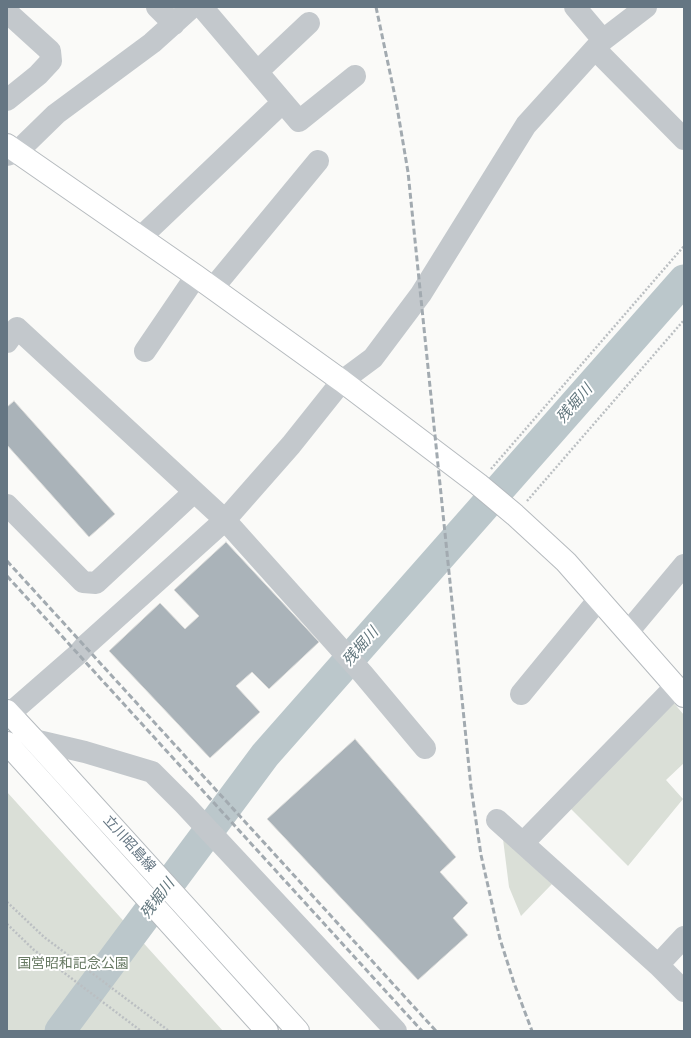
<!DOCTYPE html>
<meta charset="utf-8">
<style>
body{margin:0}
#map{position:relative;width:691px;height:1038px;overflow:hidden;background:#fafaf8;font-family:"Archivo Narrow",sans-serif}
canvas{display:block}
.frame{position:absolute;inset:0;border:8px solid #657683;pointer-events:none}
</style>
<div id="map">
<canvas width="691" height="1038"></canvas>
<div class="frame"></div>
</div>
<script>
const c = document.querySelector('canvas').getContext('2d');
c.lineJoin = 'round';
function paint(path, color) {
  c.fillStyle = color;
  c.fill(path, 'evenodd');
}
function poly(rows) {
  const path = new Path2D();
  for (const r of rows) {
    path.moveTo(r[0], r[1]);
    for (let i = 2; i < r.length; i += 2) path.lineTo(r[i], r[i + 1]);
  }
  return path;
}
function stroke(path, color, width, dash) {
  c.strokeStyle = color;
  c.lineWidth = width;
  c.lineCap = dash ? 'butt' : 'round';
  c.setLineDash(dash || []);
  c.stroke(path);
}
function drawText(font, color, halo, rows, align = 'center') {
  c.font = font + ' "Archivo Narrow","Noto Sans JP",sans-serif';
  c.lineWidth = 4;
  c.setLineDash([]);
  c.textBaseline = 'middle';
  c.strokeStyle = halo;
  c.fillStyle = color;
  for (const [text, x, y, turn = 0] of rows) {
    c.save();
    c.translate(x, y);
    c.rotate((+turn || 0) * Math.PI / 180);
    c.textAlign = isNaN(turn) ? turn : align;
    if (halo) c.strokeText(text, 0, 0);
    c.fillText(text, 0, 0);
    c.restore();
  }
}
paint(poly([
 [673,702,684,715,684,763,666,780,683,799,628,866,566,804],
 [7,792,223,1031,7,1031],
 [503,839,552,884,521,916,509,887]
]), '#dadfd7');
stroke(poly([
 [60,1031,265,755,684,280]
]), '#bbc7cb', 31);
const building = poly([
 [14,401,115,514,89,537,7,445,7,407,14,401],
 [226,542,319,642,269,689,252,672,236,686,260,712,210,758,109,651,160,603,185,629,199,616,174,590,226,542],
 [355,739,456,857,440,872,468,903,453,918,468,935,418,980,267,819,355,739]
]);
paint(building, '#aab3b9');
stroke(building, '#dcdcda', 1);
const major = poly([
 [7,145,196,276,342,381,478,484,515,515,566,562,684,696],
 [7,711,34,740,298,1031],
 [7,743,267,1031]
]);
stroke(major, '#b5babe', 24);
stroke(poly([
 [491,469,684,246],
 [527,501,684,320],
 [7,902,44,937,169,1031],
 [7,924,34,950,141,1031]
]), '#bbbfc2', 2.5, [2, 2]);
stroke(poly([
 [157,7,174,24],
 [202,7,299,121,355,76],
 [575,7,603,40],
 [7,12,50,51,51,61,38,75,7,100],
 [596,50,684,139],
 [257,72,309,23],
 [7,155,17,152,56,114,152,43,192,7],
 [141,237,283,102],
 [213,288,318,161],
 [7,342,17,328,225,520,363,674,425,748],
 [145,351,196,276],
 [7,505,83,582,96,583,194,492],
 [628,632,684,565],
 [521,694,599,599],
 [7,716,78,654,85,646,225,520,291,445,342,381,373,358,421,294,526,125,603,40,646,7],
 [34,740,85,752,152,772,184,804,396,1031],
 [497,820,658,965,684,991],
 [523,843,676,686],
 [658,965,684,937]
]), '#c3c8cc', 22);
stroke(major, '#fff', 22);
stroke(poly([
 [376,7,396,101,408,172,471,787,481,855,500,939,514,983,532,1031],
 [7,561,436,1031],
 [7,576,422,1031]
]), '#a2aab0', 3, [6, 3]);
drawText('14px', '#657683', '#fff', [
 ["立川昭島線",129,844,48]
]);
drawText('14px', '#687a64', '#fff', [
 ["国営昭和記念公園",73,964]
]);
drawText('italic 15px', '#60757c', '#fff', [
 ["残堀川",575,404,-49],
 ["残堀川",361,647,-49],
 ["残堀川",158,899,-53]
]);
</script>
